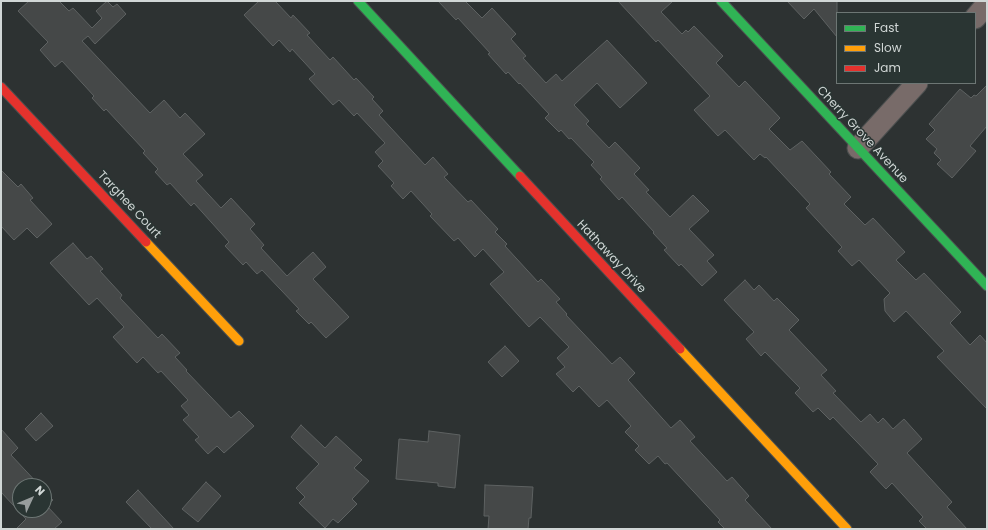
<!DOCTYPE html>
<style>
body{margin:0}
#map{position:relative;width:988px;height:530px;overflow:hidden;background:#2d3232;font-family:Poppins,sans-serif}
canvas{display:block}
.frame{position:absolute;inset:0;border:2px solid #d1d7d6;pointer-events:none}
.legend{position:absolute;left:836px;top:12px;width:140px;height:72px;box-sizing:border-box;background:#2a3533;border:1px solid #6d7674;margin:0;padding:5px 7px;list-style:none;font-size:12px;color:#d1d7d6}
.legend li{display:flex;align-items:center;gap:8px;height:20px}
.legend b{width:20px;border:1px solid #6d7674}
.north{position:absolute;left:12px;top:478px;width:40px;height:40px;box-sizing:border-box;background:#2a3533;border:1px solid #6d7674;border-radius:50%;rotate:46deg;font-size:11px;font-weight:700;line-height:16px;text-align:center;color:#d1d7d6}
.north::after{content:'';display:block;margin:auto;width:14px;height:18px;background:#989d9d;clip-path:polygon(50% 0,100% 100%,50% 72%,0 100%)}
</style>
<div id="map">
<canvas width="988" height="530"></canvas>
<div class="frame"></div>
<ul class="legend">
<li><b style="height:5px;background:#30b455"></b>Fast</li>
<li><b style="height:5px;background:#ff9f0a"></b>Slow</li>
<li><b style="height:5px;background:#e5322d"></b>Jam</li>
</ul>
<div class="north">N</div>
</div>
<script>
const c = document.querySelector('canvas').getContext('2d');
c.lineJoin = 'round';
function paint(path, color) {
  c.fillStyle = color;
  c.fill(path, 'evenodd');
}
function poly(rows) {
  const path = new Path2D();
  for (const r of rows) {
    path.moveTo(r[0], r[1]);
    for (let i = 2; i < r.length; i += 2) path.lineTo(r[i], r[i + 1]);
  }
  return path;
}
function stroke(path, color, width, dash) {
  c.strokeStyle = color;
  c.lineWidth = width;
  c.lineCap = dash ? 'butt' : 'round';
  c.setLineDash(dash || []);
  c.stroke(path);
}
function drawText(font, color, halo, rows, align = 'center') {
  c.font = font + ' Poppins,sans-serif';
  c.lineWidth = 3;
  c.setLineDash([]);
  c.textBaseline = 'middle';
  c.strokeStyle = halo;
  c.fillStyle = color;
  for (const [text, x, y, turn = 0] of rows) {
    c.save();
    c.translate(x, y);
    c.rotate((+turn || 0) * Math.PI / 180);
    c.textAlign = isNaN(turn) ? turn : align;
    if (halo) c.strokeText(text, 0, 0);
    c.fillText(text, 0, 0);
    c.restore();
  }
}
const building = poly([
 [29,1,59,1,69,11,73,8,92,28,102,18,96,11,107,1,113,7,117,4,126,14,95,44,88,36,82,41,150,113,164,100,180,118,185,113,205,134,183,154,203,175,196,181,221,208,231,198,255,224,250,229,264,245,261,248,287,276,313,252,326,267,313,279,349,317,326,338,311,322,309,324,296,311,299,309,262,270,257,274,246,262,243,265,225,246,229,242,194,203,191,206,170,183,167,185,155,172,158,169,143,153,145,151,106,109,104,111,92,98,94,96,62,61,55,67,40,50,48,42,18,11,29,1],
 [259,1,275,1,291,18,293,15,310,33,307,35,330,60,333,57,354,80,356,78,374,97,372,99,383,111,379,115,425,165,433,157,448,174,444,177,468,202,471,200,498,229,495,232,507,244,505,246,538,282,541,279,560,299,556,302,567,314,566,315,612,364,620,357,635,373,628,380,671,428,680,420,695,437,690,441,727,481,732,477,749,496,745,500,772,529,725,529,718,522,720,520,667,463,665,464,658,456,649,464,635,450,639,446,625,432,631,426,607,400,599,407,579,386,573,392,556,374,565,367,557,358,569,347,540,317,529,327,490,284,504,272,483,249,475,257,458,238,454,241,430,216,432,214,411,191,403,199,391,186,394,183,378,166,383,161,375,152,385,143,357,113,354,116,339,100,333,105,309,79,315,74,292,49,290,52,279,40,273,46,244,15,259,1],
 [438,1,465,1,482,18,492,8,516,34,511,39,526,56,523,58,546,83,556,74,562,81,607,40,647,83,620,108,597,83,574,105,589,121,586,124,609,148,615,142,640,168,634,174,649,190,646,192,670,217,693,195,709,211,689,229,714,255,707,261,717,272,702,286,681,264,679,266,664,250,667,248,653,233,654,232,622,197,619,200,600,179,602,177,591,165,594,162,571,138,569,139,561,130,559,132,545,118,549,114,520,83,519,84,508,72,506,74,488,54,490,53,458,18,456,20,438,1],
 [618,1,673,1,661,12,682,34,686,30,688,32,694,26,723,56,716,63,739,87,745,81,780,118,769,129,790,150,802,141,831,172,829,174,851,197,844,204,865,225,873,218,905,252,896,260,916,280,924,273,961,312,950,323,970,345,980,335,987,343,987,409,937,357,944,351,906,311,894,322,885,311,884,299,890,293,859,260,852,266,838,251,842,247,806,208,810,204,766,157,765,158,760,154,754,160,725,130,718,136,694,110,710,96,658,40,656,42,618,1],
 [787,1,837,1,837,37,814,9,804,19,787,1],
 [987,85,987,126,970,146,976,151,952,178,937,164,941,160,934,153,937,149,926,139,935,130,929,124,960,89,971,98,974,95,976,96,987,85],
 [1,170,18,187,21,184,33,198,30,200,52,224,37,238,27,228,14,240,1,226,1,170],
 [73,243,87,259,91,256,103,269,100,271,122,295,120,298,158,338,162,334,180,353,175,357,187,370,186,371,231,418,239,411,254,426,224,453,217,446,208,454,195,440,199,437,183,420,189,415,181,406,188,400,161,371,158,373,143,357,137,363,113,337,124,327,97,298,89,305,50,263,73,243],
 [745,280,754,290,759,285,774,301,777,298,799,320,789,330,827,370,821,375,836,391,833,393,861,422,870,414,878,423,883,418,893,429,904,419,922,439,907,453,952,502,947,507,967,529,927,529,919,521,923,517,892,483,886,489,870,472,878,464,833,417,830,420,818,408,813,412,795,393,800,388,765,352,761,356,746,339,754,332,724,300,745,280],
 [505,346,519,361,502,377,488,362,505,346],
 [41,413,53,426,36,441,25,429,41,413],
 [301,425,325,448,336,436,362,460,354,468,369,481,352,499,357,504,338,523,333,519,325,528,299,503,305,497,296,488,319,464,291,437,301,425],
 [1,429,18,448,11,455,40,486,20,486,20,510,44,510,44,491,53,500,47,506,62,522,54,529,16,529,26,519,1,492,1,429],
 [429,431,460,435,455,488,438,486,438,483,396,479,399,439,428,442,429,431],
 [206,482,221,496,198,522,182,509,206,482],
 [485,485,533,487,531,518,529,518,528,529,488,529,489,516,484,516,485,485],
 [138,490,174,529,152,529,126,502,138,490]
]);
paint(building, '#454848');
stroke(building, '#5e6262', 1);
const street = poly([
 [975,18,987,4],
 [858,148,917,83]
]);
const fast = poly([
 [358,1,520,176],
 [721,1,987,286]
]);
const slow = poly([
 [146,242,239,341],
 [680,349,847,529]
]);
const jam = poly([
 [1,87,146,242],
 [520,176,680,349]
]);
stroke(street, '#4b4f4f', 23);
stroke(fast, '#4b4f4f', 11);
stroke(slow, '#4b4f4f', 11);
stroke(jam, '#4b4f4f', 11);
stroke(street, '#786b69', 21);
stroke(fast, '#30b455', 9);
stroke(slow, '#ff9f0a', 9);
stroke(jam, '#e5322d', 9);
drawText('12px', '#d1d7d6', '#2a3533', [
 ["Cherry Grove Avenue",862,135,47],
 ["Targhee Court",129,205,47],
 ["Hathaway Drive",611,257,47]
]);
</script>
